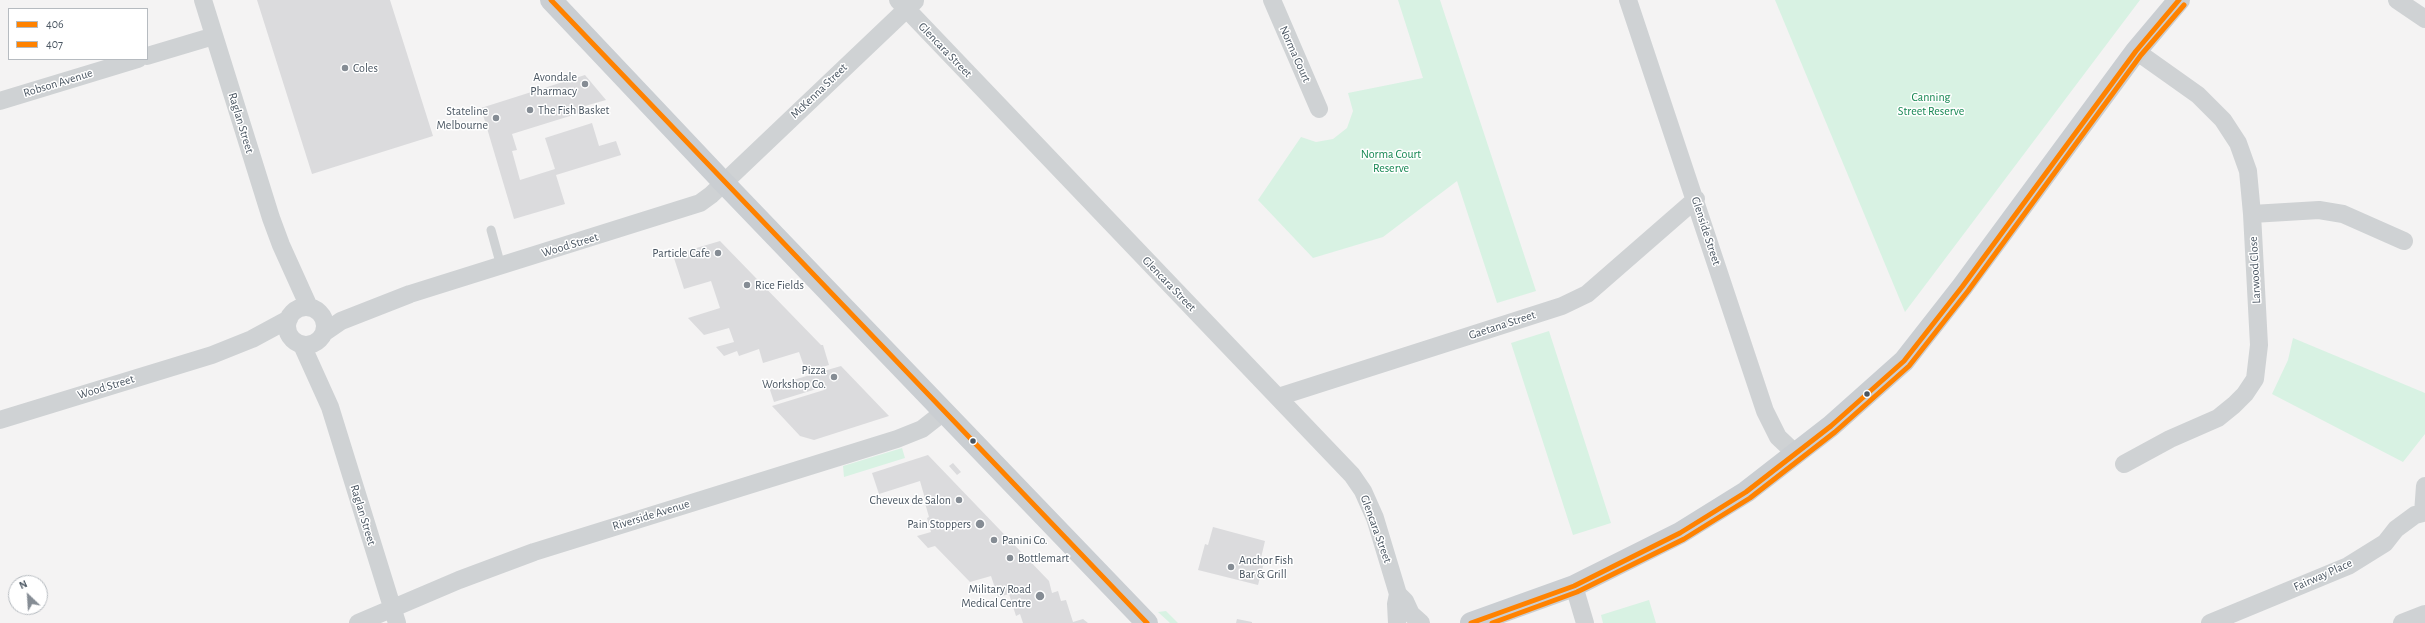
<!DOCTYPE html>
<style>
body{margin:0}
#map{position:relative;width:2425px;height:623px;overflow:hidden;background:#f4f3f3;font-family:"Alegreya Sans",sans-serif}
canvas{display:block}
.legend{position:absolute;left:8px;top:8px;width:140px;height:52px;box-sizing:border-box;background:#fff;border:1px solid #b6bbc0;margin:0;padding:5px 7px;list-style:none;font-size:12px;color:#495561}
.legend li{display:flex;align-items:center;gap:8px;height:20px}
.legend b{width:20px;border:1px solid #b6bbc0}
.north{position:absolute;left:8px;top:575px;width:40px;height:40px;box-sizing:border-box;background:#fff;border:1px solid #b6bbc0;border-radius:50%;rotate:335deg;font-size:11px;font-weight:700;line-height:16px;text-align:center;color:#495561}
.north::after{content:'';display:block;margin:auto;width:14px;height:18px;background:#858c94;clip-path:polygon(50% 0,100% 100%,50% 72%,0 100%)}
</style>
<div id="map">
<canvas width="2425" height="623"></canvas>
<ul class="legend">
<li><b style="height:5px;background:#ff8200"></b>406</li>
<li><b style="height:5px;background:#ff8200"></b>407</li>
</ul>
<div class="north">N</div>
</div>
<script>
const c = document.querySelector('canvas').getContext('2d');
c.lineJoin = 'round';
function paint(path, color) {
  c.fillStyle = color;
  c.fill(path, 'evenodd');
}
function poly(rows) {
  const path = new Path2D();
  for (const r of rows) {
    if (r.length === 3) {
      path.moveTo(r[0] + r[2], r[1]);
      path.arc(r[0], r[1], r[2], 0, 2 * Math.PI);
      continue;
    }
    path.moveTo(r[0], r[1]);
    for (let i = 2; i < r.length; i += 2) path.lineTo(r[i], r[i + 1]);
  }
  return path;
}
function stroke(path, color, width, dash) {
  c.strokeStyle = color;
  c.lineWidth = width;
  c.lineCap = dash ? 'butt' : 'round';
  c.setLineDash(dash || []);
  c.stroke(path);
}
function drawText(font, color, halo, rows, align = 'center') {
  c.font = font + ' "Alegreya Sans",sans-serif';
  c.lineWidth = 3;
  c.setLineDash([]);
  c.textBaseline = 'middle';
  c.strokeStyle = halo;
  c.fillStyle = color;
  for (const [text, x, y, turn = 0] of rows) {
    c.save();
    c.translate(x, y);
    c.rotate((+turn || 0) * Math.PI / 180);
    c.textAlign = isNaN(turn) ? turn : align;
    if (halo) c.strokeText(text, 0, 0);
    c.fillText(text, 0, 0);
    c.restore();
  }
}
paint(poly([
 [1398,0,1440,0,1536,291,1497,303,1457,181,1383,237,1313,258,1258,200,1301,137,1316,142,1333,139,1347,128,1353,111,1348,93,1423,78],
 [1775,0,2140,0,1905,312],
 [1549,331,1611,523,1573,535,1511,343],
 [2293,338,2425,393,2425,434,2403,462,2272,394,2288,360],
 [902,448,905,458,844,477,843,466],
 [1649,600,1656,623,1603,623,1601,615],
 [1166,611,1178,623,1170,623,1158,612]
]), '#d8f2e3');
paint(poly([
 [257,0,390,0,433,136,312,174],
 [585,75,606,100,585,106,586,111,512,134,517,150,512,151,520,180,555,169,545,138,592,123,599,146,616,141,621,155,556,175,565,204,514,219,481,108],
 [720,241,821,345,823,345,829,365,806,372,799,352,763,363,759,349,739,356,737,351,724,356,716,347,734,342,729,328,704,335,688,318,720,308,711,281,684,289,673,255],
 [841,366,889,416,814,440,800,436,772,406,824,390,823,387,774,402,769,387],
 [928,455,1049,581,1052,593,1058,591,1061,601,1066,600,1073,622,1083,619,1088,623,1023,623,1020,614,1016,616,1009,594,998,597,991,576,970,582,935,546,928,548,917,536,931,532,927,518,929,517,925,503,926,502,920,481,879,494,872,473],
 [953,463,961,472,957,475,949,466],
 [1213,527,1265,541,1261,558,1265,559,1258,585,1198,570,1205,544,1208,545],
 [1237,619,1252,622,1252,623,1236,623]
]), '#dbdbdd');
stroke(poly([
 [491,230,501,266]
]), '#cfd2d4', 9);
stroke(poly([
 [203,0,271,218,281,245,309,307],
 [898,0,1352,475,1363,491,1375,518,1398,594,1405,601,1411,614,1421,623],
 [1272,0,1319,109],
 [1628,0,1765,411,1778,437,1796,454],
 [2397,0,2425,19],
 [147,56,214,36],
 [0,101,138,59],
 [2252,214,2319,210,2343,214,2404,241],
 [306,326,19],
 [325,332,341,321,410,294,700,203,711,195,915,1],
 [302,345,330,407,397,623],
 [1278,397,1562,306,1587,294,1696,199],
 [0,420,212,355,252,339,289,319],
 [2124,464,2170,439,2218,418,2234,405,2245,394,2255,379,2259,345,2252,214,2248,171,2238,143,2223,120,2198,95,2136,51],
 [1574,586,1585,623],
 [358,623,459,580,534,552,897,439,922,429,945,411],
 [1397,623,1396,604,1398,594],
 [2210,623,2348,566,2385,543,2396,529,2415,515,2423,513,2425,486],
 [2402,623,2425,614]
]), '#cfd2d4', 18);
stroke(poly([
 [551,0,724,183,1147,623],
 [1471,623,1574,586,1680,533,1746,492,1831,426,1904,361,1962,287,2136,51,2179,0]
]), '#caced2', 22);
stroke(poly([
 [551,0,1147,623],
 [1471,623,1574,586,1680,533,1746,492,1831,426,1904,361,1962,287,2136,51,2179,0]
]), '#ff8200', 5);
stroke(poly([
 [1492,623,1577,592,1684,539,1750,498,1835,432,1909,366,1968,291,2141,55,2184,5]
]), '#ff8200', 5);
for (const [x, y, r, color] of [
 [345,68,4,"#858c94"],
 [585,84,4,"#858c94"],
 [530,110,4,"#858c94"],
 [496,118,4,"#858c94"],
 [718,253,4,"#858c94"],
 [747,285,4,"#858c94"],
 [834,377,4,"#858c94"],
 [1867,394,3.5,"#495561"],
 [973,441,3.5,"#495561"],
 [959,500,4,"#858c94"],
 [980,524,5,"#858c94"],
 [994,540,4,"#858c94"],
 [1010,558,4,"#858c94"],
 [1231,567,4,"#858c94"],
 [1040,596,5,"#858c94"]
]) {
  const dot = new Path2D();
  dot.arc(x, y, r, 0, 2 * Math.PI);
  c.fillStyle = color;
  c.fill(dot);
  stroke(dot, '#fff', 1.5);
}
drawText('12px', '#495561', '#fff', [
 ["Glencara Street",945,50,46],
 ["Norma Court",1295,54,66],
 ["Robson Avenue",58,83,-17],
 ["McKenna Street",819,91,-44],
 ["Raglan Street",241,123,73],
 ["Glenside Street",1706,231,72],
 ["Wood Street",570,245,-17],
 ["Larwood Close",2255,270,-93],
 ["Glencara Street",1169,284,46],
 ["Gaetana Street",1502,325,-18],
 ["Wood Street",106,387,-17],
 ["Raglan Street",363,515,73],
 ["Riverside Avenue",651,515,-17],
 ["Glencara Street",1376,529,70],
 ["Fairway Place",2323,575,-24]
]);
drawText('12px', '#495561', '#fff', [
 ["Coles",353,68,"left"],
 ["Avondale",577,77],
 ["Pharmacy",577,91],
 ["The Fish Basket",538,110,"left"],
 ["Stateline",488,111],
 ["Melbourne",488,125],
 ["Particle Cafe",710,253],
 ["Rice Fields",755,285,"left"],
 ["Pizza",826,370],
 ["Workshop Co.",826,384],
 ["Cheveux de Salon",951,500],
 ["Pain Stoppers",971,524],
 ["Panini Co.",1002,540,"left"],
 ["Bottlemart",1018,558,"left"],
 ["Anchor Fish",1239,560,"left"],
 ["Bar & Grill",1239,574,"left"],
 ["Military Road",1031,589],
 ["Medical Centre",1031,603]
], 'right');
drawText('12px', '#158752', '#fff', [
 ["Canning",1931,97],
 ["Street Reserve",1931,111],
 ["Norma Court",1391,154],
 ["Reserve",1391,168]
]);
</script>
